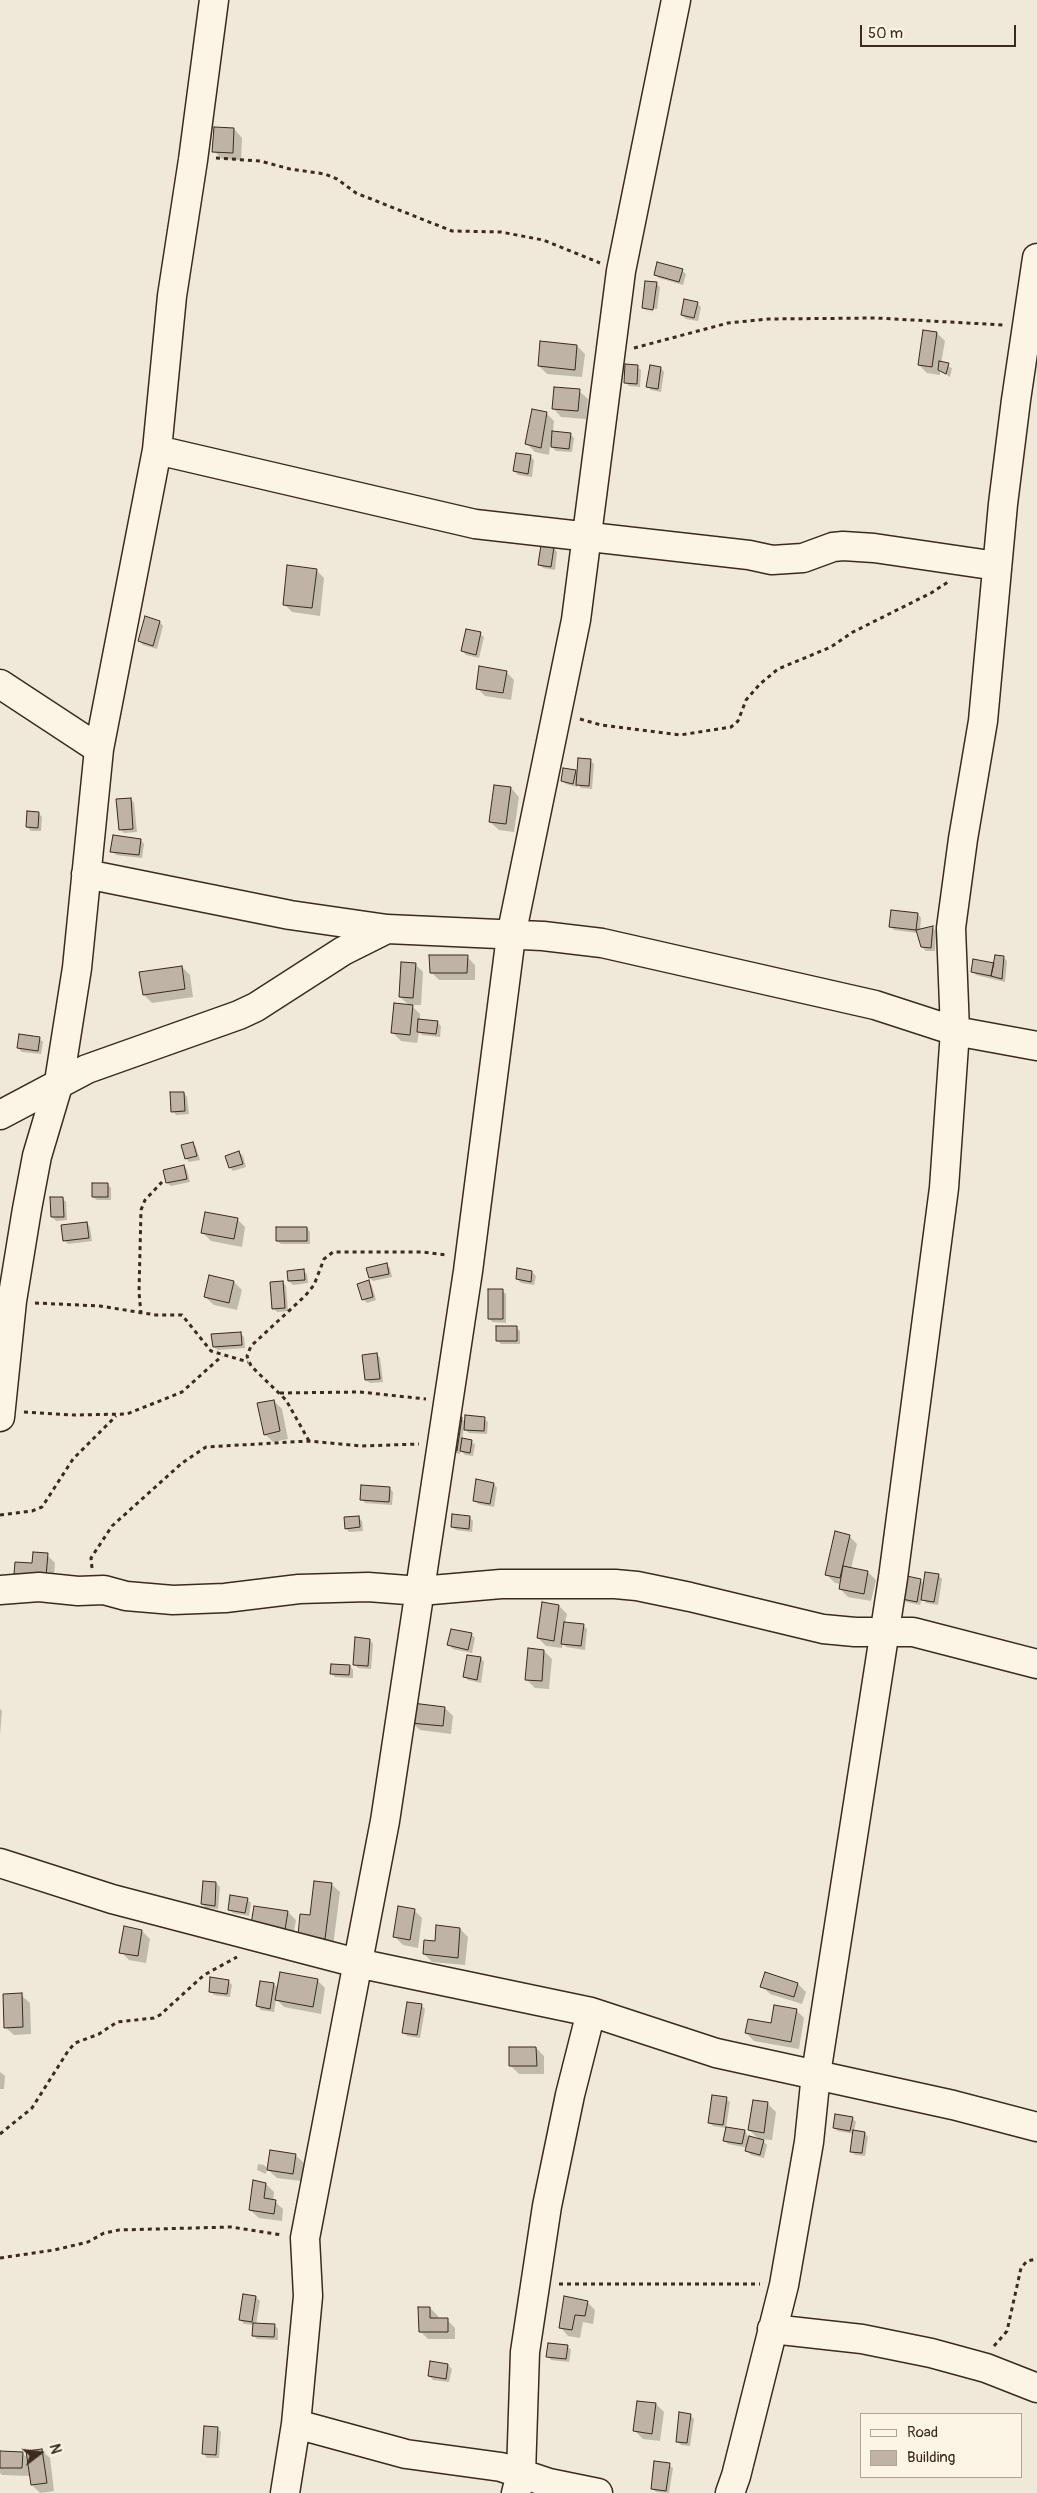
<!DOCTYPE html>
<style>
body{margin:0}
#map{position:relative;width:1037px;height:2493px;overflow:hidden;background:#f0e9d9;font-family:Pangolin,sans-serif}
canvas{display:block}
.legend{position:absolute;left:860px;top:2413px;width:162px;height:65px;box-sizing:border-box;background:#fcf5e5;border:1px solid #afa495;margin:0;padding:6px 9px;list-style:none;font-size:15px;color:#3b2a1e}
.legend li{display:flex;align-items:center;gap:10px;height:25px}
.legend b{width:25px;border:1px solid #afa495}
.north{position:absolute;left:15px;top:2428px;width:50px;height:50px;-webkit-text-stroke:4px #fcf5e5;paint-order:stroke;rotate:75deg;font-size:14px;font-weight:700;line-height:20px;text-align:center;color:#3b2a1e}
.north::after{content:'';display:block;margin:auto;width:18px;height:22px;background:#3b2a1e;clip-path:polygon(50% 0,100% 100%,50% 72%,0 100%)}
.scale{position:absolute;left:860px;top:25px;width:156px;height:22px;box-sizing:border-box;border:2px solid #3b2a1e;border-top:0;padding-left:6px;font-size:15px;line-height:18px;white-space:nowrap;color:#3b2a1e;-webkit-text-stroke:4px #fcf5e5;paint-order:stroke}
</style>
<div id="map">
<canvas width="1037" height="2493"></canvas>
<ul class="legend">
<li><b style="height:6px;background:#fcf5e5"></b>Road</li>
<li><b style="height:14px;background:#beb3a4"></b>Building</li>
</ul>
<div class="north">N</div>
<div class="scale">50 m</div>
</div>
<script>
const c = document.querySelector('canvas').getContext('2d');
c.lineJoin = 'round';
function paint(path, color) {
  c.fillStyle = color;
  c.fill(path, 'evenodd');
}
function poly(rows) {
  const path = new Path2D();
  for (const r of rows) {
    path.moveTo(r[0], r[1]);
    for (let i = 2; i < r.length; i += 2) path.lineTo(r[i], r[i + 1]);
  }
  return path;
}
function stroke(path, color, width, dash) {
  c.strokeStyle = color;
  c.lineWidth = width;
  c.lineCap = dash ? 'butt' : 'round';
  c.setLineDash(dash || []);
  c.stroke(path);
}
paint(poly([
 [234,129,242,138,241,160,222,159,214,151],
 [682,271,686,274,683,285,659,278,655,275],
 [656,283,660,287,657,309,645,307,645,310,656,313,647,311,643,307],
 [697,303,701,307,698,321,686,319,682,315],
 [937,333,945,341,941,363,952,368,950,377,940,371,940,375,927,373,919,365],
 [577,346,585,354,582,377,547,374,539,366],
 [637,367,641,370,640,387,629,386,625,382],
 [661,368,664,372,661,392,651,390,648,387],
 [579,391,588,399,586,419,561,417,553,408],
 [546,413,554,421,553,432,570,434,574,438,572,452,556,451,550,445,549,455,535,452,527,444],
 [517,454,531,457,534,460,532,477,518,475,514,471],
 [554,548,557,552,555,570,543,568,540,565],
 [316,570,324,578,320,616,292,612,284,604],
 [160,622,163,626,157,649,143,645,139,641],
 [480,634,484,637,479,658,466,655,463,651],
 [506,672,514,680,511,700,485,696,477,688],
 [590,760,594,764,592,789,581,788,577,784,577,787,566,784,562,781,575,771,578,774],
 [495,786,511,788,519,797,514,832,499,830,490,822],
 [131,799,134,803,137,832,124,833,120,829],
 [38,813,42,817,41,831,31,831,27,827],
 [141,840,144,844,142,858,116,855,112,851],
 [918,914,921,918,920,931,932,927,936,931,935,951,926,951,922,947,918,933,894,930,890,926],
 [467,957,475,965,475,980,439,980,431,972],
 [1003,957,1007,961,1005,982,976,975,972,971,995,965],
 [415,964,423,972,421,1005,411,1005,420,1014,420,1020,437,1022,441,1026,440,1037,422,1035,419,1032,417,1043,401,1041,393,1033,410,1006,400,997],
 [182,967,190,975,193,997,152,1003,144,995,141,973],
 [39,1038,43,1042,41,1054,22,1052,18,1048],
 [184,1093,187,1097,189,1114,176,1115,173,1111],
 [193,1143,196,1147,200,1160,189,1162,186,1158],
 [239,1152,243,1156,246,1167,233,1171,230,1167],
 [184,1166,187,1170,190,1182,171,1186,167,1183],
 [107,1184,111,1188,111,1200,97,1200,93,1197],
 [62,1198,66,1202,67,1220,56,1221,52,1217],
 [237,1219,245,1227,242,1247,211,1241,203,1233],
 [87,1223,90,1227,92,1241,68,1244,64,1240],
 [307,1228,310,1232,310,1244,281,1244,277,1241],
 [386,1264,390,1268,392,1277,373,1281,370,1278],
 [303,1271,307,1274,308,1283,293,1285,289,1281],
 [532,1272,536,1276,534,1285,521,1283,517,1279],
 [234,1282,242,1290,237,1310,214,1305,205,1297],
 [283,1282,286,1286,288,1311,277,1312,273,1308],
 [369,1282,372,1286,376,1300,367,1303,363,1299],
 [502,1291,506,1294,506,1323,493,1322,489,1319],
 [516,1328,520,1331,520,1344,501,1344,497,1340],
 [240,1333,244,1337,245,1348,218,1350,214,1347],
 [377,1354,380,1358,383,1382,370,1383,366,1380],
 [274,1401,282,1409,288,1439,273,1442,265,1434],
 [461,1418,466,1423,484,1419,488,1422,487,1434,469,1433,464,1428,462,1440,471,1441,475,1445,473,1456,465,1455,461,1451,460,1454,450,1452],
 [494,1484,497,1488,494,1507,478,1504,474,1500],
 [389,1488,393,1492,392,1505,365,1503,362,1499],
 [358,1517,362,1521,363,1531,349,1532,346,1528],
 [469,1517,473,1521,472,1532,456,1530,452,1527],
 [849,1536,857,1544,851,1569,868,1572,876,1580,871,1601,848,1597,840,1589,841,1584,835,1583,827,1575],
 [47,1555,55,1563,53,1584,23,1582,15,1574],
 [938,1575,942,1579,938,1605,926,1603,922,1598,920,1605,902,1601,903,1577,921,1581,925,1584],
 [559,1606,567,1614,565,1623,583,1625,587,1629,585,1650,566,1647,563,1644,562,1648,546,1646,538,1638],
 [471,1634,475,1638,472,1653,453,1649,449,1645],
 [370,1640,373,1644,371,1669,358,1668,354,1664],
 [544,1651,552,1659,549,1689,535,1688,526,1679],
 [481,1658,484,1662,481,1683,468,1680,464,1676],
 [350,1666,353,1670,353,1678,335,1677,331,1673],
 [445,1708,453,1716,451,1734,420,1730,411,1722],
 [0,1709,2,1711,0,1735],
 [216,1883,220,1887,218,1909,206,1908,202,1904],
 [331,1884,340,1892,333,1946,307,1943,311,1917],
 [247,1899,251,1903,249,1916,233,1913,229,1910],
 [414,1910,422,1918,418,1948,403,1945,395,1937],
 [288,1912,296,1920,293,1937,261,1932],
 [460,1929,468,1937,465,1965,432,1962,424,1954,436,1943],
 [142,1931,150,1939,146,1963,129,1960,121,1952],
 [766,1974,798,1984,806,1992,802,2004,770,1994,762,1986],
 [317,1980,325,1988,321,2014,284,2007,276,1999,274,2012,261,2010,257,2006,274,1984,278,1988],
 [228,1981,232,1985,230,1997,214,1995,210,1991],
 [21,1995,30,2003,31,2034,14,2035,5,2027],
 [421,2005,425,2009,420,2038,407,2036,403,2032],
 [796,2010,804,2018,799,2049,754,2041,746,2033,772,2025],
 [536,2048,544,2056,544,2074,519,2074,511,2066],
 [0,2072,5,2076,4,2089,0,2089],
 [726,2099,730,2102,726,2128,713,2126,709,2122],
 [754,2101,768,2104,776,2112,772,2140,761,2139,767,2145,764,2158,751,2155,747,2151,748,2148,728,2144,725,2141,745,2131,748,2137,760,2140,749,2130],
 [852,2118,856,2122,854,2131,865,2133,868,2137,865,2156,855,2155,851,2151,854,2134,838,2131,834,2128],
 [295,2155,304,2163,301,2181,277,2178,267,2169,266,2174,257,2170,258,2164,264,2165,268,2169],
 [266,2184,274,2192,273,2200,283,2209,282,2221,259,2218,250,2210],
 [244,2295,256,2297,260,2301,256,2325,275,2326,278,2329,278,2340,257,2339,253,2335,254,2325,244,2324,240,2320],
 [587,2302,595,2310,593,2324,583,2322,580,2338,568,2336,560,2327],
 [430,2308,438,2316,438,2320,447,2320,455,2328,455,2339,428,2339,420,2331],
 [567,2346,571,2350,569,2362,551,2360,548,2356],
 [431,2363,448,2365,452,2369,449,2382,433,2380,429,2376],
 [656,2404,664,2412,660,2441,643,2439,635,2431],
 [690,2415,694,2419,690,2446,681,2445,677,2441],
 [217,2428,221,2432,219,2458,207,2458,204,2454],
 [41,2450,50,2458,54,2491,40,2493,32,2485,31,2476,2,2475,0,2473,0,2452,22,2453,29,2459],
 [669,2465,673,2468,669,2493,656,2492,652,2488]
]), '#0003');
const building = poly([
 [214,127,234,128,233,153,212,152,214,127],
 [657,262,683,269,679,282,654,275,657,262],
 [645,281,657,282,653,310,642,308,645,281],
 [684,299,698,302,694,318,681,315,684,299],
 [923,330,937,332,932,367,918,365,923,330],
 [540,341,577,345,575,370,538,366,540,341],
 [939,361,949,363,946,374,938,370,939,361],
 [625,364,638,365,637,384,624,383,625,364],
 [650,365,661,367,658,389,646,387,650,365],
 [554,387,580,389,578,411,552,409,554,387],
 [532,409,547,412,541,448,525,444,532,409],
 [552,431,571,433,569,449,551,447,552,431],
 [516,453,531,455,528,474,513,471,516,453],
 [541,545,554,547,551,567,538,565,541,545],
 [287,565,317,569,312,608,283,605,287,565],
 [145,616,160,621,153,646,138,641,145,616],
 [466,629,481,632,476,655,461,651,466,629],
 [479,666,507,671,503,693,476,689,479,666],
 [578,758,591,759,589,786,576,785,578,758],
 [563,768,576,770,573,784,561,781,563,768],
 [494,785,511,787,506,824,489,822,494,785],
 [131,798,133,829,119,830,116,799,131,798],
 [27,811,39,812,38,828,26,827,27,811],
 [113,835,141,839,139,855,110,852,113,835],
 [891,910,918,913,916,930,889,927,891,910],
 [933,926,931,948,921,947,916,930,933,926],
 [429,955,468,955,467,973,430,973,429,955],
 [995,955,1004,956,1002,979,991,976,995,955],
 [973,959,994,963,991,976,971,972,973,959],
 [401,962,416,963,413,998,399,997,401,962],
 [182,966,185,989,143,995,139,972,182,966],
 [394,1003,413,1005,410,1035,391,1033,394,1003],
 [418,1019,438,1021,436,1034,417,1032,418,1019],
 [19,1034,40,1037,38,1051,17,1048,19,1034],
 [170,1092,184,1092,185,1111,171,1112,170,1092],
 [193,1142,197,1156,185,1159,181,1145,193,1142],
 [239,1151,243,1164,229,1168,225,1156,239,1151],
 [184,1165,187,1179,166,1183,163,1170,184,1165],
 [92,1183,108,1183,108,1197,92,1197,92,1183],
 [50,1197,63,1197,64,1217,51,1217,50,1197],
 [205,1212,238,1218,234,1239,201,1233,205,1212],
 [87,1222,89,1238,63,1241,61,1225,87,1222],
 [276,1227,307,1227,307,1241,276,1241,276,1227],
 [387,1263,389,1274,369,1278,366,1268,387,1263],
 [517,1268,532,1271,531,1282,516,1279,517,1268],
 [304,1269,305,1280,288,1281,287,1271,304,1269],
 [209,1275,234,1281,229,1303,204,1297,209,1275],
 [369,1280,373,1297,362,1300,357,1284,369,1280],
 [283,1281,285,1308,272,1309,270,1282,283,1281],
 [488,1289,503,1289,503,1319,488,1319,488,1289],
 [496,1326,517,1326,517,1341,496,1341,496,1326],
 [241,1332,242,1345,213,1347,211,1334,241,1332],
 [377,1353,380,1379,365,1380,362,1355,377,1353],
 [274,1400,280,1431,264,1435,257,1403,274,1400],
 [450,1415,462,1417,457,1451,445,1449,450,1415],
 [465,1415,485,1417,484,1431,464,1430,465,1415],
 [462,1438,472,1440,470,1453,460,1451,462,1438],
 [476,1479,494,1483,490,1504,473,1501,476,1479],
 [361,1485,390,1487,389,1502,360,1500,361,1485],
 [452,1514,470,1516,469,1529,451,1527,452,1514],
 [359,1516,360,1527,345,1529,344,1517,359,1516],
 [835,1531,850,1535,840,1578,825,1575,835,1531],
 [33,1552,48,1553,46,1577,14,1574,15,1562,32,1563,33,1552],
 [843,1566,868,1571,864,1594,839,1589,843,1566],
 [925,1572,939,1574,934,1602,921,1600,925,1572],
 [902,1575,921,1579,917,1602,897,1598,902,1575],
 [542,1602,559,1605,554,1641,537,1638,542,1602],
 [564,1622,584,1624,581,1646,561,1644,564,1622],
 [451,1629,472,1633,468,1650,447,1645,451,1629],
 [355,1637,370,1639,368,1666,353,1665,355,1637],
 [528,1648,544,1650,542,1681,525,1680,528,1648],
 [467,1655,481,1657,477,1680,463,1677,467,1655],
 [331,1664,350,1665,349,1675,330,1674,331,1664],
 [412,1703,445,1707,443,1726,410,1723,412,1703],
 [203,1881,216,1882,215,1906,201,1904,203,1881],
 [314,1881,332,1883,325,1939,298,1935,300,1914,310,1915,314,1881],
 [230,1895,248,1898,245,1913,228,1910,230,1895],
 [254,1906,288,1911,285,1930,251,1924,254,1906],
 [398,1906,415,1909,410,1940,393,1937,398,1906],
 [436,1925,460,1928,458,1958,423,1954,424,1940,435,1941,436,1925],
 [124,1926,142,1930,138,1956,119,1953,124,1926],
 [280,1972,318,1979,313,2007,275,2000,280,1972],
 [765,1972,798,1983,794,1997,760,1987,765,1972],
 [210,1977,229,1980,227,1994,209,1992,210,1977],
 [260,1981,274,1983,270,2009,256,2006,260,1981],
 [22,1993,23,2027,4,2028,3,1994,22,1993],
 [407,2002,422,2004,417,2035,402,2033,407,2002],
 [774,2005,797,2009,791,2042,745,2033,748,2019,771,2023,774,2005],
 [509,2047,536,2047,537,2066,509,2066,509,2047],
 [712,2095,727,2097,723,2125,708,2123,712,2095],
 [753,2100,768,2102,764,2133,748,2130,753,2100],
 [835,2114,853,2117,850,2131,833,2128,835,2114],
 [726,2127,745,2130,742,2144,723,2141,726,2127],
 [853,2130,865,2132,862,2153,850,2152,853,2130],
 [749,2136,764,2140,760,2155,745,2151,749,2136],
 [270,2150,296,2154,293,2174,267,2170,270,2150],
 [253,2180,266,2183,264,2198,276,2200,274,2214,249,2210,253,2180],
 [243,2294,256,2296,252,2322,239,2320,243,2294],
 [564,2296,588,2301,585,2316,575,2315,572,2330,559,2328,564,2296],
 [418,2307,430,2307,430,2318,448,2318,448,2332,419,2332,418,2307],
 [253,2323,275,2324,274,2337,252,2336,253,2323],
 [548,2343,568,2345,566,2359,546,2357,548,2343],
 [430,2361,448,2364,446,2379,428,2376,430,2361],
 [637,2401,656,2403,652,2434,633,2431,637,2401],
 [679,2412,691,2414,687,2443,676,2442,679,2412],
 [204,2426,218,2427,216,2455,202,2454,204,2426],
 [42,2449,47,2483,31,2485,26,2451,42,2449],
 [0,2451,23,2452,22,2468,0,2468,0,2451],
 [654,2461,670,2463,666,2491,651,2489,654,2461]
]);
paint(building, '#beb3a4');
stroke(building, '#3b2a1e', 1);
const minor = poly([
 [157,450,475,524,749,555,772,560,803,558,833,547,843,546,874,548,997,566],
 [0,684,99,749],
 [86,874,290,915,387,929],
 [0,1115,87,1069,239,1015,256,1007,343,951,387,929,543,936,602,943,875,1005,955,1031,1037,1046],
 [0,1417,12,1301,27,1209,37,1156,59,1082,77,968,99,749,157,450,172,296,193,160,214,0],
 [0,1590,39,1587,78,1591,104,1590,126,1596,173,1600,225,1598,299,1589,368,1587,420,1591,501,1584,615,1584,637,1586,690,1597,823,1629,855,1632,913,1632,1037,1664],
 [0,1863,112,1899,357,1963,591,2012,716,2053,953,2105,1037,2127],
 [772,2329,862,2339,931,2353,986,2368,1037,2388],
 [296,2424,406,2454,501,2467,549,2483,598,2493],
 [285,2493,296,2424,308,2296,305,2238,385,1821,468,1271,511,936,576,620,621,271,676,0],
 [516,2493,521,2474,525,2352,547,2206,570,2095,591,2012],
 [730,2493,736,2476,784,2285,809,2142,816,2074,893,1578,944,1188,955,1031,951,928,963,839,983,721,1003,504,1016,400,1037,258]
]);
stroke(minor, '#3b2a1e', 31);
stroke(poly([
 [216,158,260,161,290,169,325,174,337,179,356,193,452,231,501,232,543,240,600,263],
 [634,348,728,323,768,319,876,318,1004,325],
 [580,719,601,725,680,735,731,727,738,721,746,700,760,684,778,669,831,647,853,632,931,593,948,582],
 [35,1303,100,1306,156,1315,182,1315,211,1351,248,1362],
 [141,1314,139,1292,141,1210,145,1200,162,1182],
 [280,1393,360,1392,426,1399],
 [24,1412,74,1415,127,1414,182,1392,222,1356],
 [309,1441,286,1400,251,1366,247,1356,251,1346,305,1296,314,1285,324,1259,333,1252,423,1252,447,1255],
 [0,1515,32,1511,42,1507,73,1459,116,1416],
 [92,1568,91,1558,112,1526,182,1463,206,1447,309,1441,361,1446,419,1444],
 [0,2134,32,2108,68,2051,75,2043,99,2034,117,2022,154,2018,160,2015,204,1975,237,1957],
 [0,2258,54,2250,88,2242,104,2233,119,2230,231,2227,282,2235],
 [559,2284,760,2284],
 [994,2346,1007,2331,1021,2268,1027,2261,1037,2259]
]), '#3b2a1e', 3, [4, 4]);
stroke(minor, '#fcf5e5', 28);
</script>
